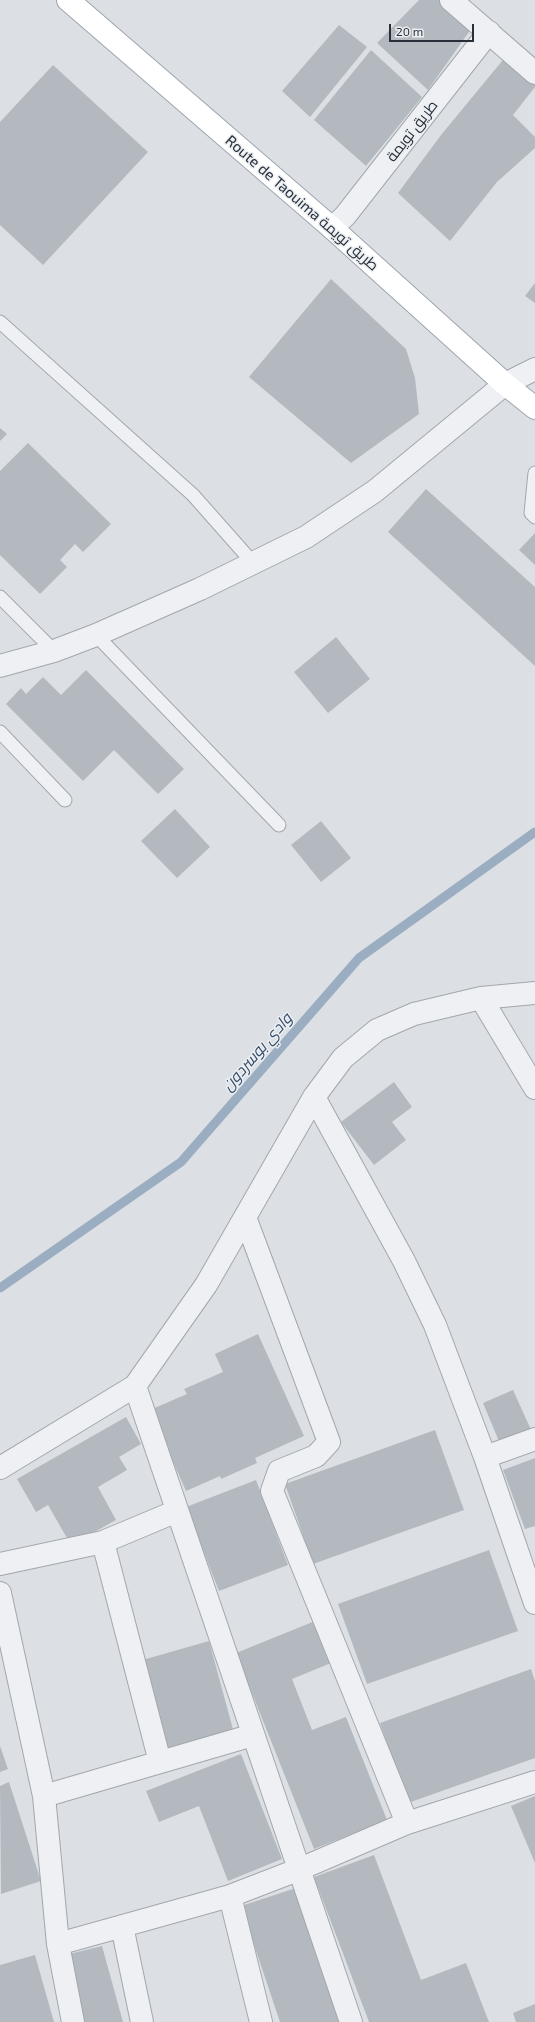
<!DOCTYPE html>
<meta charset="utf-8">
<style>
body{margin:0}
#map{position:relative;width:535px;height:2022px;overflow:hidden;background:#dce0e4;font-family:"Exo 2",sans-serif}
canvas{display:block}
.scale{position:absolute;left:389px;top:24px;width:85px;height:18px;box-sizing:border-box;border:2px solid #282f39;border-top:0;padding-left:5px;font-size:12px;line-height:14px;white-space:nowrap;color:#282f39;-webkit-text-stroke:3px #ebeef2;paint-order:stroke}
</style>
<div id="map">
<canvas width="535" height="2022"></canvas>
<div class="scale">20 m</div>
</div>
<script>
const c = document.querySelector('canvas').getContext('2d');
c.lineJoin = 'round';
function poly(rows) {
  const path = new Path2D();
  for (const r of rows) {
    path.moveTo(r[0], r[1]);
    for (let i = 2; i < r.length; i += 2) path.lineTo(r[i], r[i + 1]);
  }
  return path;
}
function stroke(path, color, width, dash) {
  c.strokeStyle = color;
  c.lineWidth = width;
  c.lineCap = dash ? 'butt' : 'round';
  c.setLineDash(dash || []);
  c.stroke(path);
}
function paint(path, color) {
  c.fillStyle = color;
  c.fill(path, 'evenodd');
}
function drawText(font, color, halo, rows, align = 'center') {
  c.font = font + ' "Exo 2",Cairo,sans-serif';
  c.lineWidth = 3;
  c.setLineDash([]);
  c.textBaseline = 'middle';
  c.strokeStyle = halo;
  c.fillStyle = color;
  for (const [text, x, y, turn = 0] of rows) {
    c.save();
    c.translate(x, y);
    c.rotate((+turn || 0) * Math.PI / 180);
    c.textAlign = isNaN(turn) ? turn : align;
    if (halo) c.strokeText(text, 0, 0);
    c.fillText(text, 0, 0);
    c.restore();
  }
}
stroke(poly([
 [0,1288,181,1162,359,958,535,832]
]), '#9baec1', 9);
paint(poly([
 [419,0,439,0,471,29,428,90,377,43],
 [339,25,367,47,310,117,282,91],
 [371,50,422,97,366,166,314,120],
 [507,55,535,77,535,87,513,115,535,137,535,148,497,182,450,241,398,193,441,135],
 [53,65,148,152,43,265,0,225,0,122],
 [331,279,406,349,415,378,419,414,351,463,249,377],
 [535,283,535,303,525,296],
 [0,428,7,434,0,441],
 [28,443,111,524,83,552,75,544,60,560,67,567,40,594,0,555,0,471],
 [426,489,535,587,535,666,388,532],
 [535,533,535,565,519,550],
 [336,637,370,679,328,713,294,672],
 [86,670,184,769,158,794,114,750,83,781,6,704,21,688,26,694,43,677,61,695],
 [175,809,210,847,177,878,141,841],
 [321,821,351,858,321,882,291,845],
 [394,1082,412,1107,392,1122,406,1140,374,1165,341,1122],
 [258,1334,304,1436,255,1458,257,1463,221,1479,220,1476,186,1491,150,1410,187,1394,184,1389,223,1372,215,1354],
 [513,1390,532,1432,501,1446,483,1403],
 [126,1417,141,1444,119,1457,127,1470,98,1487,116,1520,71,1545,48,1505,36,1512,17,1479],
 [435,1430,464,1510,313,1564,285,1484],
 [535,1458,535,1526,525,1529,503,1470],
 [256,1480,288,1565,219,1591,186,1507],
 [489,1550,518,1631,367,1684,338,1604],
 [315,1621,331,1663,292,1679,312,1730,346,1717,387,1820,314,1849,236,1653],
 [209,1641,234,1733,164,1753,139,1661],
 [531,1669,535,1681,535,1758,408,1803,380,1723],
 [0,1746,8,1769,0,1772],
 [241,1754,282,1859,228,1881,199,1806,159,1822,146,1791],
 [9,1782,41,1881,1,1894,0,1786],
 [535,1796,535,1863,511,1806],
 [374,1855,421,1980,466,1963,489,2022,369,2022,314,1877],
 [296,1888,341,2022,280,2022,241,1906],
 [102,1946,123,2022,79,2022,61,1956],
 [35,1955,54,2022,0,2022,0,1965],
 [535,2004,535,2022,516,2022,513,2013]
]), '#b4b9c0');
const lane = poly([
 [0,322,193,495,254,564],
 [535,473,531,513,535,517],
 [0,597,54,651],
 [96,635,279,825],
 [0,732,65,800]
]);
const street = poly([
 [451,0,535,73],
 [332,228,345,216,489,32],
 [0,666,54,651,96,635,200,589,306,537,375,491,505,384,535,369],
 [481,998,535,1088],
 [314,1097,404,1261,435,1325,485,1457,535,1603],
 [245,1217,329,1442,316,1456,279,1471,272,1491,407,1823],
 [135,1386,351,2022],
 [485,1457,535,1439],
 [0,1468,135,1386,206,1285,314,1097,343,1058,377,1030,414,1014,481,998,535,993],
 [103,1542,160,1762],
 [0,1564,103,1542,177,1511],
 [0,1593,44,1796,58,1944,73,2022],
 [44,1796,253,1735],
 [230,1896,261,2022],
 [122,1926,142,2022],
 [58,1944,230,1896,300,1869,407,1823,535,1782]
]);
const primary = poly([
 [68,0,332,228,505,384,535,408]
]);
stroke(lane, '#a2a7ad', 15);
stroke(street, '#a2a7ad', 24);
stroke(primary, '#9da5af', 24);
stroke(lane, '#eef0f3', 13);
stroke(street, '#eef0f3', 22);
stroke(primary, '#fff', 22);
drawText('15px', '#282f39', '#ebeef2', [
 ["طريق تويمة",412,131,-52],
 ["Route de Taouima طريق تويمة",302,203,41]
]);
drawText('italic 16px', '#374e68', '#ebeef2', [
 ["وادي بوسردون",257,1052,-49]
]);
</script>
